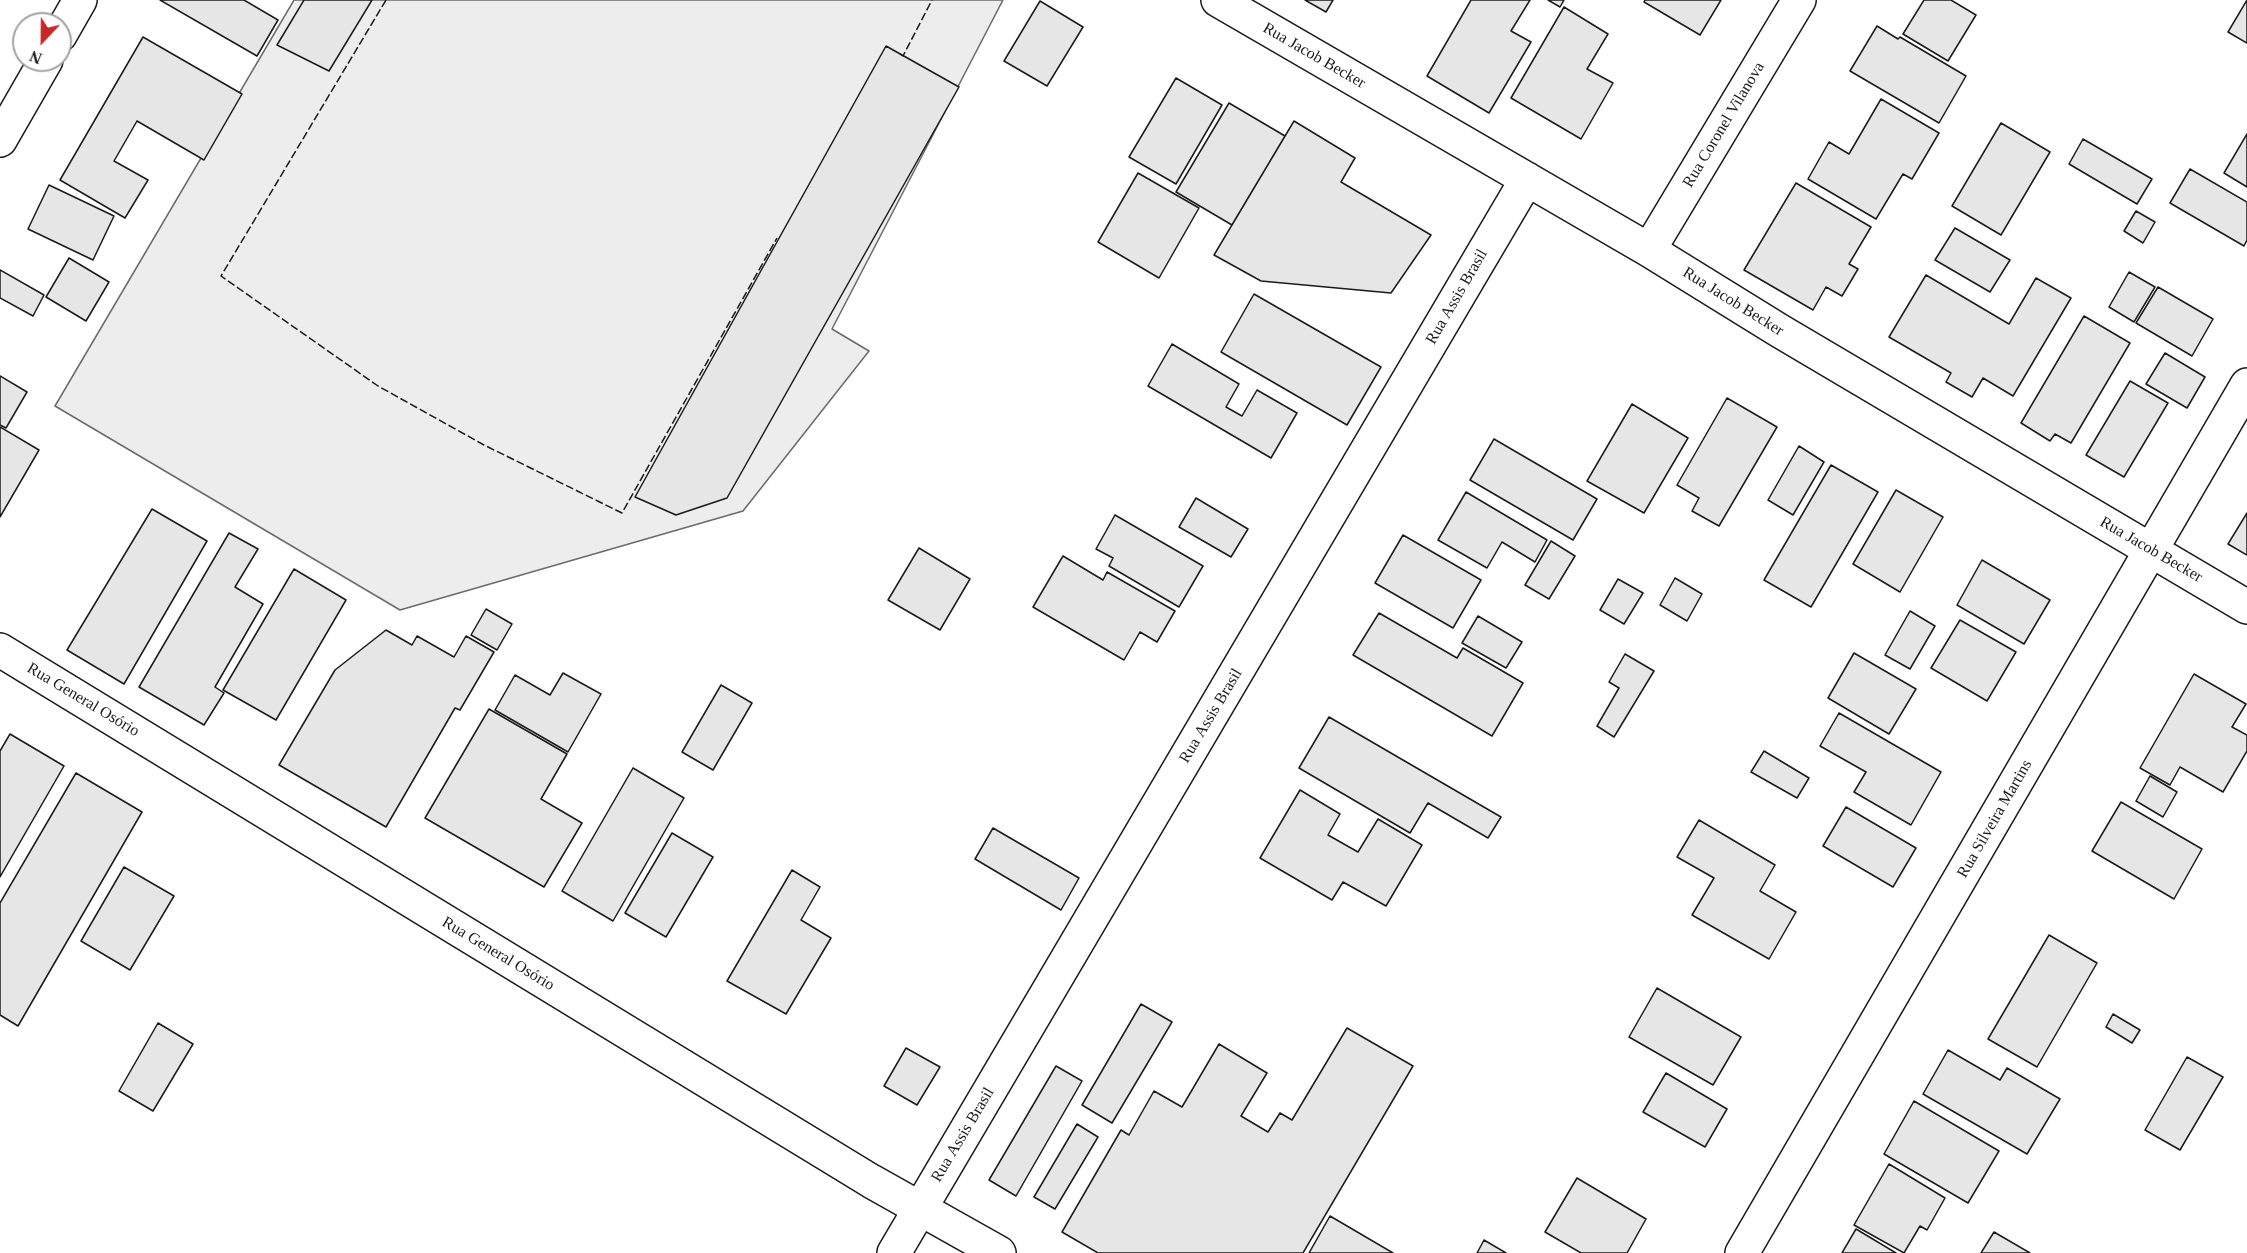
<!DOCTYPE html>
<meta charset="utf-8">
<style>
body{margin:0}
#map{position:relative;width:2247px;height:1253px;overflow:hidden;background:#fff;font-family:Georgia,serif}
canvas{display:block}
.north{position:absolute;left:12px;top:12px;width:60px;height:60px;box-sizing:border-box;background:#fff;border:2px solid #a3a3a3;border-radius:50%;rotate:202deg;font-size:16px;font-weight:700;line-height:24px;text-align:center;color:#1a1a1a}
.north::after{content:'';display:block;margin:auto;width:21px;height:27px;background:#c62828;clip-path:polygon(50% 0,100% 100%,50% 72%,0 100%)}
</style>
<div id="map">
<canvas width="2247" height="1253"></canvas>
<div class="north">N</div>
</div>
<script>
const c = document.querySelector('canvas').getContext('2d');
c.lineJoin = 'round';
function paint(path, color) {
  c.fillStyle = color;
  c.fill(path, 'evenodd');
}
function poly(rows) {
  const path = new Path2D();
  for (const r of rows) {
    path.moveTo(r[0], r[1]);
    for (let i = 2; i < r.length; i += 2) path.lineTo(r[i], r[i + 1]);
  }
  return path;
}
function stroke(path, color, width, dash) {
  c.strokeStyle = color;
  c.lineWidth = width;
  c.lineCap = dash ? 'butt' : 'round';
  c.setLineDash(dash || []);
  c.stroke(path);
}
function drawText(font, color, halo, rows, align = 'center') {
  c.font = font + ' Georgia,serif';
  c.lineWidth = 4.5;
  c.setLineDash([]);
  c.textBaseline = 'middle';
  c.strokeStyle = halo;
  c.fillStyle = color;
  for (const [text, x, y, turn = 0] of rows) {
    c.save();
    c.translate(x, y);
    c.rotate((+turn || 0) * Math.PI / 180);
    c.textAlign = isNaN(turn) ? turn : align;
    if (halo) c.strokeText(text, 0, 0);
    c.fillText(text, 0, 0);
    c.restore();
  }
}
const built = poly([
 [294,0,1003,0,832,329,869,351,743,511,400,610,55,406,294,0]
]);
paint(built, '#ededed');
stroke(built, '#6a6a6a', 1.5);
const building = poly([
 [160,0,244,0,278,20,257,56,160,0],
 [304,0,372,0,329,71,277,45,304,0],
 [1305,0,1333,0,1326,12,1305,0],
 [1471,0,1530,0,1511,31,1531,42,1489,113,1427,76,1471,0],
 [1548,0,1564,0,1560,7,1548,0],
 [1645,0,1721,0,1700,35,1644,2,1645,0],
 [1924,0,1951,0,1976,15,1948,61,1903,34,1924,0],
 [2247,0,2247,43,2228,32,2247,0],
 [1040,1,1083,27,1047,86,1004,61,1040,1],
 [1564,7,1608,34,1587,69,1613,83,1581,139,1511,98,1564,7],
 [1877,26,1898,39,1900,37,1966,76,1939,123,1850,71,1877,26],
 [143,37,242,94,204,160,137,121,114,161,148,180,125,218,60,180,143,37],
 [886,46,959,87,727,498,676,515,635,497,886,46],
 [1176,78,1222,105,1176,184,1129,157,1176,78],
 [1881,99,1939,133,1912,179,1903,174,1876,219,1808,179,1829,142,1849,154,1881,99],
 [1229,103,1285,136,1232,225,1176,192,1229,103],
 [1294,121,1355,158,1341,182,1431,235,1391,293,1261,281,1214,255,1294,121],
 [2001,123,2050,152,2001,235,1952,206,2001,123],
 [2247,134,2247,187,2224,173,2247,134],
 [2083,139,2152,179,2137,204,2069,164,2083,139],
 [2190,169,2247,202,2247,240,2244,246,2170,203,2190,169],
 [1138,173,1199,208,1159,278,1098,242,1138,173],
 [1796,183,1871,227,1849,264,1858,269,1842,296,1826,287,1813,310,1744,270,1796,183],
 [49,185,114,216,93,260,28,229,49,185],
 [2136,211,2155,222,2143,243,2124,231,2136,211],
 [1955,228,2010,260,1990,292,1935,260,1955,228],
 [69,258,109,282,86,321,46,297,69,258],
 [0,270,44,295,33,316,0,298,0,270],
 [2129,272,2155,287,2134,322,2109,307,2129,272],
 [1926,275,2009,324,2036,278,2071,298,2013,396,1983,378,1972,397,1946,382,1951,373,1889,337,1926,275],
 [2158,287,2213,319,2192,356,2136,323,2158,287],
 [1254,294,1381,367,1347,425,1221,352,1254,294],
 [2084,316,2130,343,2071,443,2055,434,2050,441,2021,423,2084,316],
 [1172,344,1239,384,1226,407,1242,416,1257,390,1297,413,1271,458,1148,386,1172,344],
 [2165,353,2205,377,2187,408,2146,384,2165,353],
 [0,376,27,392,6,428,0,425,0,376],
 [2130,381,2168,403,2124,477,2086,455,2130,381],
 [1727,398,1777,427,1719,526,1692,511,1699,498,1677,485,1727,398],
 [1632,404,1688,438,1644,513,1587,481,1632,404],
 [0,427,39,450,0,517,0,427],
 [1494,439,1597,499,1573,540,1470,480,1494,439],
 [1799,446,1824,462,1793,515,1768,500,1799,446],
 [1831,465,1878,492,1811,607,1764,580,1831,465],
 [1896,490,1943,517,1900,592,1853,564,1896,490],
 [1466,492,1547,540,1535,562,1502,542,1487,568,1438,540,1466,492],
 [1196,498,1248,529,1231,557,1179,527,1196,498],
 [152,509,207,541,124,684,67,650,152,509],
 [2247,513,2247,555,2228,544,2247,513],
 [1115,515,1203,566,1179,607,1109,566,1113,558,1096,549,1115,515],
 [229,533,258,549,235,587,263,604,215,687,224,693,204,725,139,687,229,533],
 [1403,535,1481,580,1453,628,1375,583,1403,535],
 [1551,541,1575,556,1549,599,1525,585,1551,541],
 [919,548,970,579,940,630,888,600,919,548],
 [1063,556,1103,580,1107,572,1175,611,1157,642,1140,632,1124,660,1033,607,1063,556],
 [1982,560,2050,600,2024,644,1957,605,1982,560],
 [294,569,346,600,276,720,223,690,294,569],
 [1675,578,1702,594,1687,621,1660,605,1675,578],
 [1618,579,1643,593,1624,624,1600,610,1618,579],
 [486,609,512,624,497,650,471,635,486,609],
 [1910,611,1935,626,1910,669,1885,655,1910,611],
 [1379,613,1457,658,1463,648,1523,683,1492,736,1353,655,1379,613],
 [1478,616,1522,642,1506,668,1462,643,1478,616],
 [1960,620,2016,652,1987,701,1931,668,1960,620],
 [386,630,412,645,417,636,454,657,466,636,494,652,460,710,455,708,386,827,279,765,335,670,386,630],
 [1854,653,1916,689,1889,734,1828,698,1854,653],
 [1625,654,1654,671,1614,737,1597,726,1619,688,1609,682,1625,654],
 [563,673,601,694,568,752,495,710,515,675,550,695,563,673],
 [2194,674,2246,704,2232,727,2247,735,2247,751,2223,792,2180,767,2170,785,2140,768,2194,674],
 [721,685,752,703,713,770,682,752,721,685],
 [489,709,567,754,541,799,582,823,544,887,425,818,489,709],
 [1839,713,1941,772,1911,825,1854,792,1866,772,1820,746,1839,713],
 [1329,717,1501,817,1488,838,1428,803,1410,833,1299,768,1329,717],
 [10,734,64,766,0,877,0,751,10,734],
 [1764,751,1809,778,1797,798,1751,772,1764,751],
 [633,768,684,798,613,921,562,891,633,768],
 [76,773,142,812,18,1026,0,1015,0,903,76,773],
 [2150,776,2177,792,2163,817,2136,801,2150,776],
 [1300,790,1340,814,1328,835,1358,852,1378,819,1422,845,1386,906,1343,882,1332,900,1260,858,1300,790],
 [2121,802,2202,849,2174,899,2092,851,2121,802],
 [1846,807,1916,848,1893,887,1823,846,1846,807],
 [1699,820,1775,865,1760,891,1796,912,1769,959,1692,915,1714,878,1677,857,1699,820],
 [993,828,1079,878,1061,910,975,859,993,828],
 [672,833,713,857,666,937,625,913,672,833],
 [124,867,174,896,130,970,81,941,124,867],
 [792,870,820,887,801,920,831,938,786,1014,727,981,792,870],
 [2049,935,2097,963,2037,1067,1988,1039,2049,935],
 [1657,988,1741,1037,1713,1085,1629,1037,1657,988],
 [1141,1004,1172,1022,1112,1123,1082,1105,1141,1004],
 [2113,1014,2140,1030,2132,1043,2106,1027,2113,1014],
 [158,1023,193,1044,153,1111,119,1091,158,1023],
 [1347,1028,1413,1066,1303,1253,1098,1253,1062,1232,1121,1130,1129,1135,1154,1091,1182,1107,1219,1044,1267,1073,1241,1116,1268,1132,1280,1113,1292,1120,1347,1028],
 [906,1048,940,1067,917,1105,884,1086,906,1048],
 [1948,1050,2000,1080,2007,1068,2060,1099,2027,1154,1923,1094,1948,1050],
 [2187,1057,2223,1077,2180,1150,2145,1130,2187,1057],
 [1056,1066,1082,1081,1016,1196,989,1180,1056,1066],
 [1666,1073,1727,1109,1705,1147,1643,1112,1666,1073],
 [1914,1101,1999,1151,1968,1203,1884,1154,1914,1101],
 [1077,1124,1098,1137,1055,1209,1034,1197,1077,1124],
 [1889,1164,1945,1198,1927,1230,1920,1226,1904,1253,1854,1225,1889,1164],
 [1577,1178,1646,1219,1627,1253,1581,1253,1545,1232,1577,1178],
 [1330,1216,1393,1253,1309,1253,1330,1216],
 [1856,1229,1896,1253,1842,1253,1856,1229],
 [1994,1232,2030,1253,1981,1253,1994,1232],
 [1484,1240,1506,1253,1477,1253,1484,1240]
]);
paint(building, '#e6e6e6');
stroke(building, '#1a1a1a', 1.5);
const minor = poly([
 [1218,0,1649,250,1780,331,2247,607],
 [60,35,80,0],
 [0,140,46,60],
 [1649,250,1799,0],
 [894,1253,1527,179],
 [1742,1253,2247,385]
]);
const major = poly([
 [0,650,871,1181,999,1253]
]);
stroke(minor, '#1a1a1a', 36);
stroke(major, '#1a1a1a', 36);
stroke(minor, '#fff', 33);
stroke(major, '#fff', 33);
stroke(poly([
 [386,0,221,276,378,386,484,445,622,513,777,238],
 [900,54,903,56,932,0]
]), '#1a1a1a', 1.5, [8, 3]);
drawText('16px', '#1a1a1a', '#fff', [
 ["Rua Jacob Becker",1314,56,30],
 ["Rua Coronel Vilanova",1724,125,-59],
 ["Rua Assis Brasil",1457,297,-60],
 ["Rua Jacob Becker",1733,302,32],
 ["Rua Jacob Becker",2151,550,30],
 ["Rua General Osório",83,700,31],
 ["Rua Assis Brasil",1211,716,-59],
 ["Rua Silveira Martins",1995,819,-60],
 ["Rua General Osório",498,954,31],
 ["Rua Assis Brasil",963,1135,-59]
]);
</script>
